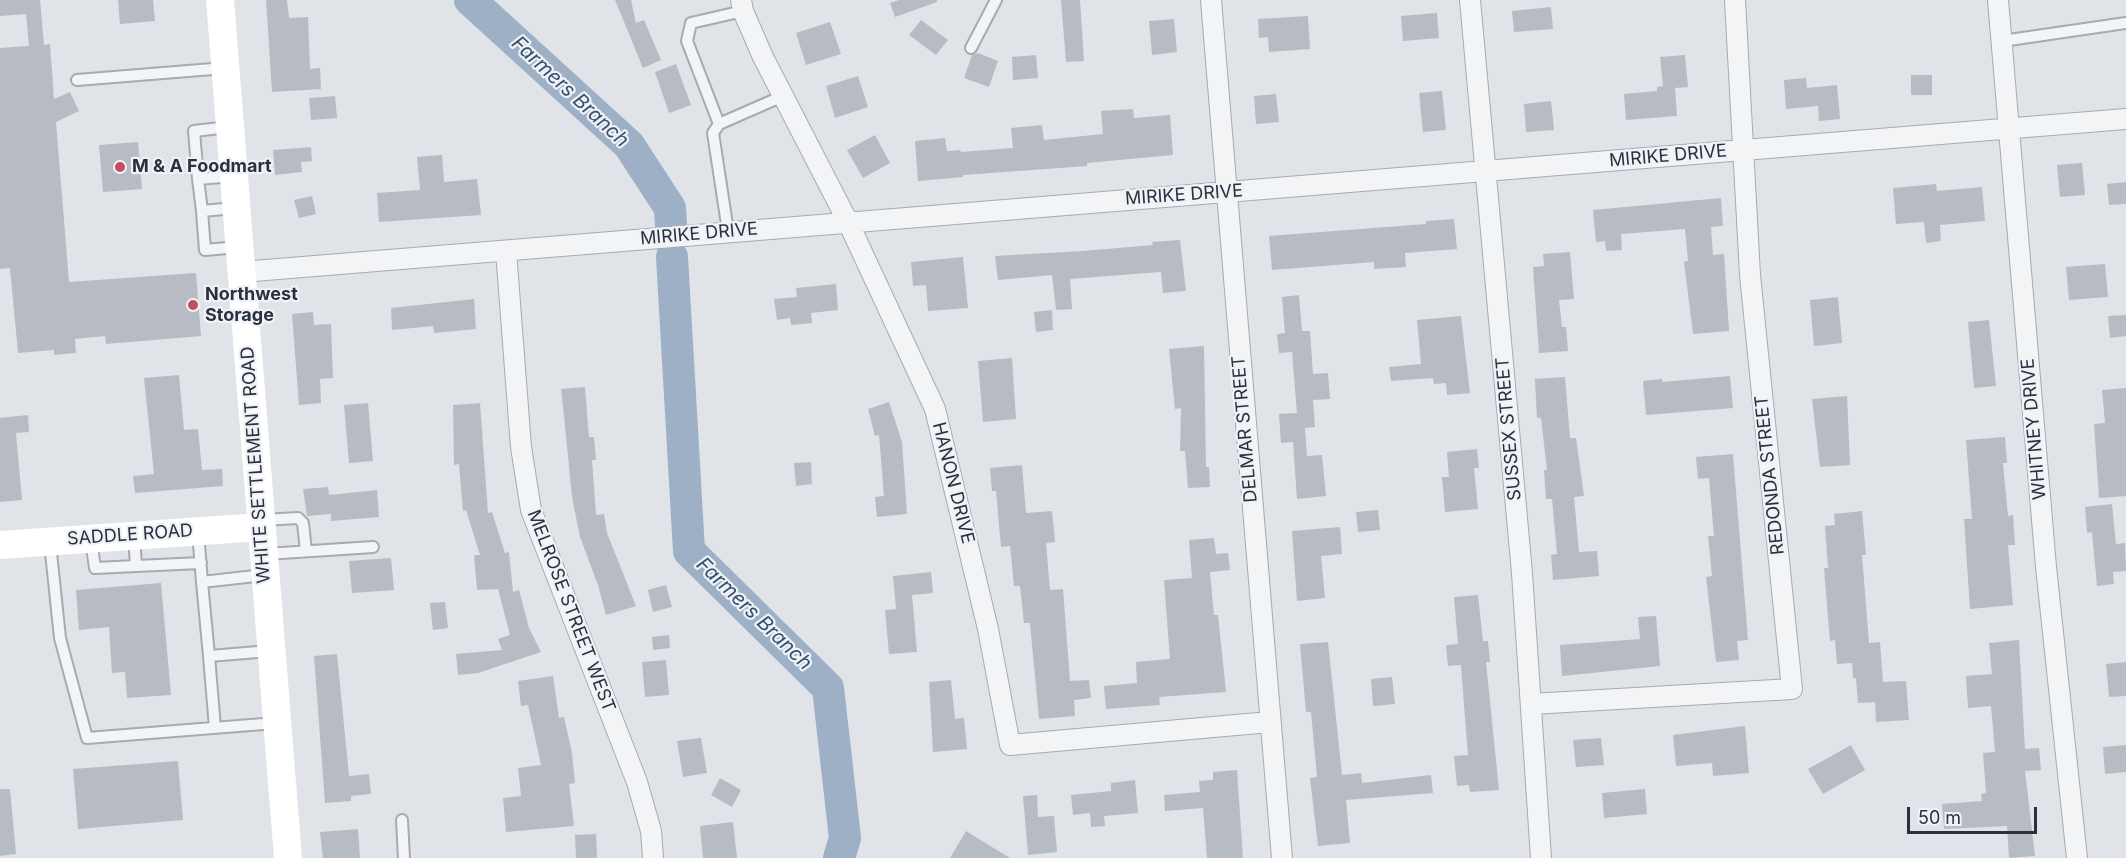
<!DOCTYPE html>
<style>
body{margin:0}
#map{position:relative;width:2126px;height:858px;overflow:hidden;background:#e0e3e8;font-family:Inter,sans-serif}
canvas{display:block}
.scale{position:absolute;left:1907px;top:807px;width:130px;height:27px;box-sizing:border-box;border:3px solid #2a313e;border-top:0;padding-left:8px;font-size:18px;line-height:21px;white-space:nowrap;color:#2a313e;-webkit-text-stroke:4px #eff2f6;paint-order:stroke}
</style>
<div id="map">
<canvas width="2126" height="858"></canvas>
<div class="scale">50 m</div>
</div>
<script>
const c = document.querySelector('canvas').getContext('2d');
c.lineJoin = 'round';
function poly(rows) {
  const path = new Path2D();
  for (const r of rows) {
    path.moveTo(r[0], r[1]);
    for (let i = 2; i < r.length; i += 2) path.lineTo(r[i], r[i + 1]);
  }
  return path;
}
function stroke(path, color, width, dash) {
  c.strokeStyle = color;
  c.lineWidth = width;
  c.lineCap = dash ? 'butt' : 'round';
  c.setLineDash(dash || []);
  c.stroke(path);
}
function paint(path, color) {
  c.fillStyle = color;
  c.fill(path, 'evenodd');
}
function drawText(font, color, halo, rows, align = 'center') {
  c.font = font + ' Inter,sans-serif';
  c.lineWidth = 4.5;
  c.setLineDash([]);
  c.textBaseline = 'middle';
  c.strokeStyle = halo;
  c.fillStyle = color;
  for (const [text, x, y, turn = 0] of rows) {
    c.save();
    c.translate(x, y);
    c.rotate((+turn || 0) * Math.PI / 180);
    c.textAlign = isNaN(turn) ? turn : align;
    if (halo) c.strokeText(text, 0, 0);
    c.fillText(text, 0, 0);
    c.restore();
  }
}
stroke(poly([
 [470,0,629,145,670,208,671,225],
 [672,257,689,551,828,688,845,838,839,858]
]), '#9db0c6', 32);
paint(poly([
 [0,0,40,0,44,45,50,44,54,99,70,92,79,111,56,122,69,282,196,273,201,336,106,344,105,336,75,339,76,353,54,355,54,350,18,353,10,268,0,269,0,48,29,46,26,14,0,16],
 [118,0,153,0,155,21,120,24],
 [266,0,287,0,289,18,308,17,310,69,320,68,321,89,272,92],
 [615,0,631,0,636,23,644,20,661,60,643,68],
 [899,0,937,0,937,2,895,17,890,3],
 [1061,0,1080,0,1084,61,1066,62],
 [1551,7,1553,29,1514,32,1512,11],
 [1437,13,1439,38,1403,41,1401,16],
 [1308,16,1310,49,1269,52,1268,37,1259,38,1258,19],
 [1174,19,1177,52,1152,55,1149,21],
 [921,20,948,40,936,55,909,35],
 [830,22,841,54,806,65,796,33],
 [978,53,998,61,989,87,964,78,972,55],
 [1036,55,1038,78,1013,80,1012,57],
 [1685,55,1688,87,1675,88,1677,116,1626,120,1624,94,1657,91,1657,87,1663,86,1660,57],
 [676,64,691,105,669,113,655,72],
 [1911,75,1932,75,1932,95,1911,95],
 [858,76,868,107,835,118,826,86],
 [1806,78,1807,88,1837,85,1840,119,1819,121,1818,106,1786,109,1784,80],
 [1442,91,1446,130,1423,132,1419,93],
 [1276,94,1279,122,1256,124,1254,96],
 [335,96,337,118,311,120,309,98],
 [1551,101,1554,130,1526,132,1524,104],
 [1133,109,1134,118,1170,115,1173,155,1087,163,1087,166,963,175,963,177,918,181,915,141,945,138,947,151,960,150,961,152,1013,148,1011,128,1042,125,1044,140,1103,134,1101,111],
 [875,135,890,163,863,178,847,150],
 [138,142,142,189,103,192,99,145],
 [311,147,312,161,301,162,302,172,275,175,273,150],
 [442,155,444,182,477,179,481,215,379,222,377,193,420,190,417,157],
 [2082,163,2085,195,2060,197,2057,165],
 [2126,182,2126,204,2109,205,2107,184],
 [1936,184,1937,191,1982,187,1985,221,1940,225,1941,241,1926,243,1924,222,1896,224,1893,188],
 [312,196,316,214,299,218,294,200],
 [1721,198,1723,226,1711,227,1713,255,1724,254,1729,331,1693,334,1684,262,1688,261,1685,229,1621,234,1622,250,1606,251,1605,241,1596,242,1593,210],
 [1454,219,1457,249,1405,253,1406,267,1374,269,1374,262,1272,270,1269,236,1426,224,1426,221],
 [1180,240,1186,291,1163,293,1161,272,1070,279,1072,309,1056,310,1052,275,998,280,995,256,1083,251,1153,245,1152,242],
 [1570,252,1574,299,1559,300,1562,327,1566,327,1568,351,1539,353,1533,267,1544,266,1543,254],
 [963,257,968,308,928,311,926,285,913,286,911,262],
 [2105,264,2108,297,2069,300,2066,267],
 [836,284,838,310,811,313,812,323,791,325,790,318,777,320,774,299,797,297,796,288],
 [1299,295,1302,331,1310,331,1313,374,1328,373,1330,399,1313,400,1315,427,1305,428,1307,456,1322,455,1326,496,1297,499,1293,442,1281,443,1279,414,1297,413,1292,352,1279,353,1277,334,1285,333,1282,297],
 [1838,297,1842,343,1814,346,1810,300],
 [474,299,476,329,434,333,433,326,392,330,391,308],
 [1052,310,1053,330,1036,332,1034,312],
 [313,312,314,325,331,324,333,378,320,379,321,403,299,405,292,314],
 [2126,315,2126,336,2110,338,2108,316],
 [1461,316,1470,393,1447,395,1446,383,1434,384,1433,378,1391,381,1389,367,1421,364,1417,320],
 [1989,320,1996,386,1974,388,1968,322],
 [1204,346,1206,467,1209,467,1210,487,1188,488,1185,451,1180,451,1181,408,1175,409,1169,349],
 [1012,358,1016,419,983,422,978,361],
 [179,375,184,430,198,429,202,470,222,469,223,486,135,493,133,476,154,474,144,378],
 [1730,376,1733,408,1646,415,1643,381,1662,379,1662,382],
 [1565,377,1570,438,1576,438,1584,496,1574,497,1579,552,1597,551,1599,576,1553,580,1551,555,1557,554,1552,499,1546,499,1544,470,1547,470,1541,418,1537,418,1535,379],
 [585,387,589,437,594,437,596,460,592,460,596,515,604,514,607,533,636,606,606,615,598,585,580,537,572,497,564,416,561,389],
 [2126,388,2126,496,2099,498,2094,424,2105,423,2102,390],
 [1847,396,1850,465,1820,467,1812,399],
 [889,402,902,442,907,514,877,517,875,497,884,496,879,435,875,436,868,409],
 [368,403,373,461,349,463,344,405],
 [480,403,488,513,492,512,505,553,509,552,513,592,519,590,529,628,541,652,478,673,458,675,456,654,502,650,498,639,510,635,498,589,477,590,474,555,480,555,466,510,463,511,459,464,454,465,453,405],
 [28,415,29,432,16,433,22,500,0,502,0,418],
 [2005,437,2007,463,2003,463,2008,516,2013,515,2015,545,2008,545,2013,605,1970,609,1964,519,1972,519,1966,440],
 [1477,449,1479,468,1474,468,1478,509,1445,512,1442,477,1449,477,1447,452],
 [1733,454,1748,640,1737,641,1739,660,1716,662,1706,577,1712,576,1708,536,1714,536,1709,478,1698,479,1696,457],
 [811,462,812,484,796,486,794,463],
 [1022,465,1026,513,1052,511,1055,542,1046,543,1050,590,1063,589,1070,681,1089,680,1091,698,1074,700,1075,716,1039,719,1030,623,1024,623,1020,586,1014,586,1010,546,1001,547,996,491,992,491,990,468],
 [328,487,329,495,377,490,379,517,331,521,331,514,307,516,303,489],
 [2112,504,2116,544,2125,543,2126,571,2113,572,2114,584,2097,586,2092,532,2087,533,2085,507],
 [1378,510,1380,530,1358,532,1356,512],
 [1862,511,1866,555,1862,555,1869,643,1880,642,1883,682,1906,681,1909,720,1876,722,1875,702,1858,703,1856,678,1853,678,1852,663,1837,664,1835,640,1830,641,1824,568,1828,568,1825,526,1835,525,1834,514],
 [1340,527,1342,554,1321,556,1325,598,1297,601,1292,531],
 [1214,538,1216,554,1228,553,1230,570,1210,572,1214,615,1218,615,1226,692,1159,697,1160,705,1106,709,1104,686,1137,683,1136,662,1170,659,1164,580,1192,578,1189,540],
 [391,558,394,590,352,593,349,561],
 [931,572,933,593,912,595,917,652,889,654,885,610,896,609,893,576],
 [161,583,171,695,127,698,125,672,112,673,109,627,79,630,76,590],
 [666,585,672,607,653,612,648,590],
 [1478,595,1483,641,1488,641,1490,662,1486,662,1499,790,1470,792,1469,785,1457,786,1454,756,1468,755,1465,718,1461,665,1448,666,1446,645,1458,644,1454,597],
 [445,602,448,628,433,630,430,603],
 [1656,616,1660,666,1562,676,1560,645,1640,639,1638,617],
 [669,635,670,648,653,650,652,637],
 [2019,640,2025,749,2039,748,2041,770,2025,771,2035,856,2009,858,2007,826,1944,829,1942,804,1982,801,1981,794,1986,793,1983,753,1995,752,1991,706,1968,708,1966,676,1992,674,1989,643],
 [1328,642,1342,775,1361,773,1362,783,1431,775,1433,793,1346,800,1350,843,1318,846,1310,778,1317,777,1311,712,1306,712,1300,644],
 [337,654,349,776,369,774,371,794,351,796,351,801,325,803,314,656],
 [666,660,669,695,645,697,642,662],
 [2126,662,2126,696,2109,697,2106,664],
 [553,676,559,718,564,717,572,753,575,783,569,784,574,826,506,832,503,798,521,796,518,768,541,765,528,705,521,706,518,681],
 [1392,677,1395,704,1373,706,1371,679],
 [951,680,955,719,964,718,967,749,933,752,929,682],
 [1745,726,1749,773,1713,776,1712,763,1676,766,1673,735],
 [701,738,707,773,683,777,677,741],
 [1601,738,1604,765,1576,767,1573,740],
 [1851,745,1865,770,1823,794,1808,769],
 [2126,745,2126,772,2105,774,2103,747],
 [178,761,183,820,78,829,73,769],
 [1237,770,1243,858,1207,858,1203,808,1165,811,1164,795,1200,792,1199,781,1213,780,1213,772],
 [720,778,741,790,732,807,711,795],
 [1135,780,1138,813,1104,816,1105,826,1091,827,1090,813,1073,815,1071,795,1111,791,1111,783],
 [0,789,10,789,16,854,0,856],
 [1645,789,1647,814,1604,818,1602,793],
 [1037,795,1038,817,1054,816,1057,852,1028,855,1023,796],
 [733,822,737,858,703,858,700,826],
 [358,829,360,858,323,858,320,832],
 [966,831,1010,858,950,858],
 [596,834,597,858,576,858,575,835]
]), '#b7bcc4');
const lane = poly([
 [2002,41,2126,23],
 [971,48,996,0],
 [77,80,225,68],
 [719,124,687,41,691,23,743,11],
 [229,127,194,131,198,179,233,176],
 [198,179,202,211,235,208],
 [202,211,205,250,238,247],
 [728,231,713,133,719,124,783,96],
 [262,520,298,518,303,523,306,551],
 [198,532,202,582],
 [134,536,136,566,201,563],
 [91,540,95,568,136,566],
 [50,543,60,638,87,738,276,723],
 [266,554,373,547],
 [209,656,202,582,264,575],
 [215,728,209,656,270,651],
 [402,820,404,858]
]);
const street = poly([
 [741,0,743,11,763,57,848,222,935,409,988,629,1010,745,1270,722],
 [1211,0,1282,858],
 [1470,0,1522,573,1541,858],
 [1998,0,2046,567,2077,858],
 [506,251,521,447,531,510,637,782,651,831,653,858],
 [241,272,2126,119],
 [1531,704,1792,689,1750,275,1735,0]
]);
stroke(lane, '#a6aab2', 14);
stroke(street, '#a6aab2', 22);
stroke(lane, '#f2f4f6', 10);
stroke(street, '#f2f4f6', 20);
stroke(poly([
 [220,0,288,858],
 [0,545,260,527]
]), '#fff', 28);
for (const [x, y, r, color] of [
 [120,167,6,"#c54d5c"],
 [193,305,6,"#c54d5c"]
]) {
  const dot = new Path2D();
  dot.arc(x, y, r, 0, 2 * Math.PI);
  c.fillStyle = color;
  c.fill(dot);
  stroke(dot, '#eff2f6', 2);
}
drawText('18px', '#2a313e', '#eff2f6', [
 ["MIRIKE DRIVE",1668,156,-5],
 ["MIRIKE DRIVE",1184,195,-4],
 ["MIRIKE DRIVE",699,234,-5],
 ["DELMAR STREET",1245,429,-95],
 ["SUSSEX STREET",1509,429,-95],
 ["WHITNEY DRIVE",2034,429,-95],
 ["WHITE SETTLEMENT ROAD",256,465,-94],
 ["REDONDA STREET",1770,475,-96],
 ["HANON DRIVE",953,483,76],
 ["SADDLE ROAD",130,535,-4],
 ["MELROSE STREET WEST",571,611,69]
]);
drawText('bold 18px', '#2a313e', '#eff2f6', [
 ["M & A Foodmart",132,167],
 ["Northwest",205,295],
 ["Storage",205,316]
], 'left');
drawText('italic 20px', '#364e6f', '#eff2f6', [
 ["Farmers Branch",570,92,43],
 ["Farmers Branch",754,614,44]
]);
</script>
